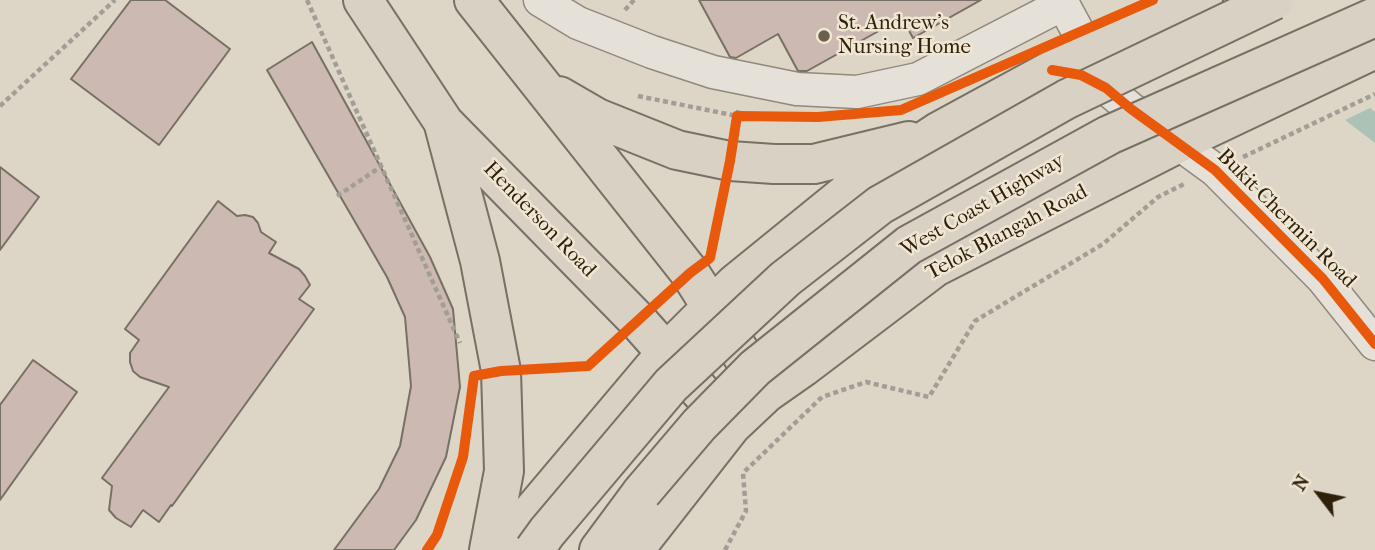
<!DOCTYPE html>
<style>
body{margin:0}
#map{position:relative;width:1375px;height:550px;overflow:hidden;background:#ddd5c6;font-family:"IM FELL French Canon",serif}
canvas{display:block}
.north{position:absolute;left:1284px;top:459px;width:70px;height:70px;-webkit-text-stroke:5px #efe6d3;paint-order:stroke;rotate:302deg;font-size:19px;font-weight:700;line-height:28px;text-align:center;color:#2f200a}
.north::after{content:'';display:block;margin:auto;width:24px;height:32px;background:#2f200a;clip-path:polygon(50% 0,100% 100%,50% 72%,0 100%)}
</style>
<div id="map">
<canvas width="1375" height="550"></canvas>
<div class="north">N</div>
</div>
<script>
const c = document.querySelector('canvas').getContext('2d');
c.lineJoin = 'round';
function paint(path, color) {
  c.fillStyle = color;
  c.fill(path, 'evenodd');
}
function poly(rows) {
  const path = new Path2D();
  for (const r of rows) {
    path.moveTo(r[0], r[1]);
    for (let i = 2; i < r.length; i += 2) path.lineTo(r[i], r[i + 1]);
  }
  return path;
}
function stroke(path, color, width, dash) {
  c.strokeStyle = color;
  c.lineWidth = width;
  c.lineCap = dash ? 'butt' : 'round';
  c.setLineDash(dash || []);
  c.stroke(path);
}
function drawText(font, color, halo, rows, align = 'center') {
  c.font = font + ' "IM FELL French Canon",serif';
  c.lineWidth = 5;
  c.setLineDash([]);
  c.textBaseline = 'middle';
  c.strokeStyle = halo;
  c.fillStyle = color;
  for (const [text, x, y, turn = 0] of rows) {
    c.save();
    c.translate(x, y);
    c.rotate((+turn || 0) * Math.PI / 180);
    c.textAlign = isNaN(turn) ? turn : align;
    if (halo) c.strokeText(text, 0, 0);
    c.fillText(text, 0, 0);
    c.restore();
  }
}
paint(poly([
 [1370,108,1375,112,1375,143,1345,120]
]), '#acc2b7');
const building = poly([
 [131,0,165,0,230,49,159,145,71,79,131,0],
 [699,0,981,0,913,38,902,18,807,71,798,71,778,34,736,58,730,57,699,0],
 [312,42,430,257,453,309,460,387,446,457,416,520,394,550,334,550,379,489,400,446,411,386,405,317,387,277,267,70,312,42],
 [0,167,39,197,0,250,0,167],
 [218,201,237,216,245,215,253,217,258,223,261,232,276,242,269,253,299,269,305,276,310,285,299,299,314,309,172,506,171,505,159,522,143,510,131,527,116,518,109,510,112,486,102,478,169,387,140,377,133,371,130,362,130,353,139,340,125,329,218,201],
 [33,360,77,392,0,500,0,405,33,360]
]);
paint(building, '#ccb9b2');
stroke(building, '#777065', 2);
const minor = poly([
 [540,0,578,23,652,52,713,72,797,89,857,92,918,79,1063,4,1089,52],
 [1081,75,1106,88,1131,109,1215,170,1323,279,1375,344]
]);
const major = poly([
 [363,0,444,123,638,321,731,426],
 [474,0,690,273,766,393],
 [559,96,597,118,677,150,730,161,774,164,814,164,909,141],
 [444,125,480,261,501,371,504,471,489,550],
 [500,550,666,353,735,284,847,193,938,132,1052,70,1203,0],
 [634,550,731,426,766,393,803,367,935,267,1202,131,1375,49]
]);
const highway = poly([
 [599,550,642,492]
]);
stroke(minor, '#8f897e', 35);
stroke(major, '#777065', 42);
stroke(highway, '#777065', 42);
stroke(poly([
 [307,0,460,343],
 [625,10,634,0],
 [638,96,737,116,739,107],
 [0,106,115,0],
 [1243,157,1375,94],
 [337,196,382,166],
 [725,550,746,511,743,473,822,397,866,382,929,397,975,321,1103,244,1158,197,1184,184]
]), '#a29e96', 4.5, [5, 3.5]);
stroke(minor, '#e5e1d9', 32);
stroke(major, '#d9d1c4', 38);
stroke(highway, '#d9d1c4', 38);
const highwayBridge = poly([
 [642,492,699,425,755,368,909,245,1109,135,1375,17],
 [534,550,547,532,671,385,785,279,880,205,1067,99,1274,0]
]);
stroke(highwayBridge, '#777065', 42, []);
stroke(highwayBridge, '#d9d1c4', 38);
stroke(poly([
 [1052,70,1081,75,1106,88,1131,109,1215,170,1323,279,1375,344],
 [427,550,437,535,463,457,474,376,501,371,588,366,690,273,710,258,730,161,737,116,818,117,901,110,1153,0]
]), '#e8590c', 10);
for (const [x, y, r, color] of [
 [824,36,7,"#6c5f4c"]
]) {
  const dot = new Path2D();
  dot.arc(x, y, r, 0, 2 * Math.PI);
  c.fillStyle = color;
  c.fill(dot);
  stroke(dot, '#efe6d3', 2.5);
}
drawText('21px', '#2f200a', '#efe6d3', [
 ["St. Andrew's",838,24],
 ["Nursing Home",838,48]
], 'left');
drawText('21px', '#2f200a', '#efe6d3', [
 ["West Coast Highway",983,206,-30],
 ["Bukit Chermin Road",1286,219,45],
 ["Henderson Road",539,220,46],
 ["Telok Blangah Road",1007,233,-28]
]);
</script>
